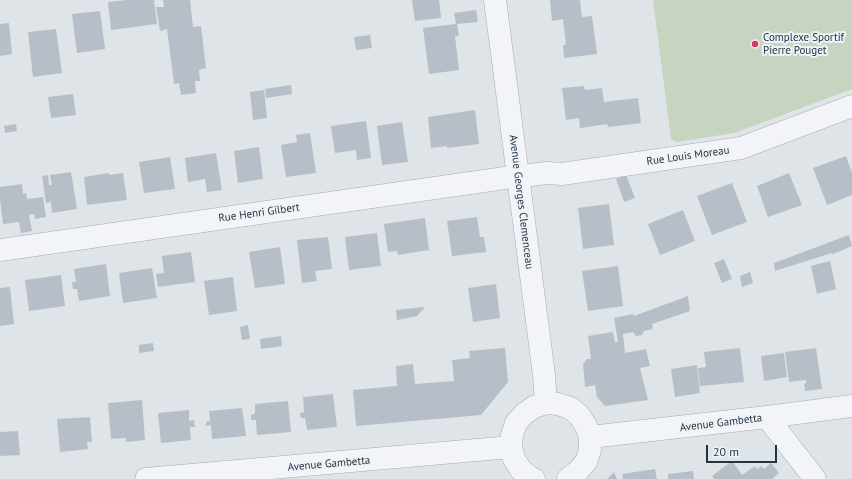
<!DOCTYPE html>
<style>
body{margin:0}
#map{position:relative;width:852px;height:479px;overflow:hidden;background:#dfe4e9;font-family:"PT Sans",sans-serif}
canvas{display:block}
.scale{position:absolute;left:706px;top:445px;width:71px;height:18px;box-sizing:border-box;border:2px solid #263342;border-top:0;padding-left:5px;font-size:12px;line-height:14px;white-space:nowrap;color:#263342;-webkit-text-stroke:3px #eef3f7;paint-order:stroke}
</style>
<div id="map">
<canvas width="852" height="479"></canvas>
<div class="scale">20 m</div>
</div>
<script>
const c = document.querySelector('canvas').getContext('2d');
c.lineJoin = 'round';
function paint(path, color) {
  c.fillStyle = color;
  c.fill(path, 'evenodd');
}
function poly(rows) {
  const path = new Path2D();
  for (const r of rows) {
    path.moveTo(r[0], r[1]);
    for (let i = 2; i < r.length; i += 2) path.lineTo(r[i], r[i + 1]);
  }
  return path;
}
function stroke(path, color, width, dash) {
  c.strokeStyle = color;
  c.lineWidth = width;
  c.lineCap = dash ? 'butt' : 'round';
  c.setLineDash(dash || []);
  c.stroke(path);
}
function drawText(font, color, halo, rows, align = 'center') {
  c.font = font + ' "PT Sans",sans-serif';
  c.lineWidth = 4;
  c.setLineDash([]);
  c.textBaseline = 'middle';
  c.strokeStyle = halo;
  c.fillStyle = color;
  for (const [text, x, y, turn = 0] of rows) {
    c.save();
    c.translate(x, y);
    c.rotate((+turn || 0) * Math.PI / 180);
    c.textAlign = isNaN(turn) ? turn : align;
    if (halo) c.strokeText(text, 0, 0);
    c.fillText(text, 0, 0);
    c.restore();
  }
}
paint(poly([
 [653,0,852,0,852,89,734,133,677,142,671,139]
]), '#c7d4bf');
paint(poly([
 [127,0,154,0,157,24,111,30,108,2],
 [163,0,190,0,193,27,201,26,206,68,199,70,200,81,195,81,196,93,181,95,179,83,174,84,167,29,160,31,156,7,164,7],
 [412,0,439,0,441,18,415,21],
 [550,0,580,0,582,17,592,16,597,54,564,58,563,45,566,45,563,19,552,21],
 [476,10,478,22,457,24,459,36,455,36,459,70,429,74,423,28,456,24,454,13],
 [100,11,105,49,77,53,72,14],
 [9,23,12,54,0,56,0,24],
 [56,29,62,73,33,77,28,32],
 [370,35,372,48,356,50,354,37],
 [291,85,292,94,266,98,265,89],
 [584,86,585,90,602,88,604,102,638,98,641,123,608,127,607,124,580,128,579,118,566,120,562,88],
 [264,90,267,118,253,120,250,92],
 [73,94,76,115,51,118,48,97],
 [475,110,479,144,447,148,447,146,431,148,428,117],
 [366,121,371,158,357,160,356,150,335,153,331,126],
 [402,122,408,162,382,165,377,126],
 [16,124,17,131,5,133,4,126],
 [310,133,316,173,286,177,281,145,297,142,296,135],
 [259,147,263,179,238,183,234,151],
 [216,153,222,190,207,192,205,179,188,182,185,158],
 [846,156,852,173,852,195,827,205,813,168],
 [170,157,175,189,144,193,139,162],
 [71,172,77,209,52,213,51,202,46,203,42,176,48,175,49,185,52,185,50,175],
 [109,173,109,175,123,173,127,200,87,205,84,177],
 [789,173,802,205,768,217,757,186],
 [626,175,635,198,624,202,616,179],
 [732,183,747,222,712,235,697,196],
 [22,184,23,194,26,193,27,199,43,197,46,217,35,219,34,214,29,215,32,231,21,233,19,222,3,224,0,199,0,187],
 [609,204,614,245,583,249,578,208],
 [683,210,695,241,660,255,648,224],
 [477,217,480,237,484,237,486,252,452,256,447,221],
 [425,218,429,250,398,255,397,251,388,252,384,224],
 [377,233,381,266,349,270,345,237],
 [849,235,852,246,833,254,832,255,832,253,775,271,774,263],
 [328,237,332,269,315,271,317,281,302,283,297,240],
 [280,247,285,284,255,288,249,252],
 [191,252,195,282,158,287,156,274,164,273,162,256],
 [724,259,732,279,722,283,714,263],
 [830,261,836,289,817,294,811,266],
 [106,264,110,296,79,301,77,289,73,289,72,282,76,282,74,269],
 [618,266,623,306,588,311,582,271],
 [152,268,157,298,123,303,119,273],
 [750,272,753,283,742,287,740,276],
 [61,275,65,306,29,311,25,280],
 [233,277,237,311,209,315,204,281],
 [496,284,500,318,473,322,468,288],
 [10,287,14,324,0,326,0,288],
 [688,296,690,311,652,324,653,329,644,331,642,335,636,336,633,332,623,334,625,353,646,349,650,366,640,368,648,400,605,406,597,397,595,385,585,387,583,364,587,359,591,359,588,336,613,332,615,342,618,342,614,318,633,314,634,316],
 [425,307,417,316,397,320,396,310],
 [248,325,250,339,242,340,240,327],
 [281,336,282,346,261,349,260,339],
 [153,343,154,351,139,353,139,345],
 [505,348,508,382,481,415,356,426,353,390,397,386,396,366,413,364,415,384,454,381,452,360,470,358,469,351],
 [740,348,744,382,700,386,698,368,706,367,704,352],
 [816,348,822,389,805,391,804,384,806,383,806,380,789,382,785,352],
 [784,353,787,377,764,381,761,356],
 [697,365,700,393,675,397,671,369],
 [333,394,337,427,307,430,305,418,301,418,300,413,304,412,303,397],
 [142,400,145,440,126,442,126,438,111,439,108,403],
 [288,401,291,432,257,435,256,420,251,420,251,415,255,414,255,404],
 [242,408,246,436,212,439,211,425,206,426,206,422,210,421,209,411],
 [189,410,189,421,194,420,195,427,190,427,191,440,161,443,158,413],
 [90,417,92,442,87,442,88,449,60,452,57,419],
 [18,431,20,455,0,456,0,432],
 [732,461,742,475,755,466,757,469,762,466,764,469,771,463,779,473,772,479,714,479,712,476],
 [655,469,657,479,623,479,622,474],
 [693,471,694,479,668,479,668,474],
 [614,472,617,479,607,479]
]), '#b6bec7');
const minor = poly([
 [495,0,544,375,546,403],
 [0,250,505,178,547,173,562,174,741,148,852,106],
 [767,417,815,479],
 [590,437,767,417,852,406],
 [146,479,511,447],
 [534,479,530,477,521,470,514,459,511,447,512,435,516,423,524,414,534,407,546,403,558,404,570,408,579,415,586,426,590,437,590,450,586,462,577,472,568,479]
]);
stroke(minor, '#a4abb4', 23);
stroke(minor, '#f2f4f7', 22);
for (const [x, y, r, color] of [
 [755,44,4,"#d93962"]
]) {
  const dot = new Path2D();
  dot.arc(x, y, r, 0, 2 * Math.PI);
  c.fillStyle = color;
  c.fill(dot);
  stroke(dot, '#eef3f7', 1.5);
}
drawText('11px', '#263342', '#eef3f7', [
 ["Complexe Sportif",763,38],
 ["Pierre Pouget",763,51]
], 'left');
drawText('11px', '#263342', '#eef3f7', [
 ["Rue Louis Moreau",688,156,-8],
 ["Avenue Georges Clemenceau",521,202,83],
 ["Rue Henri Gilbert",259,213,-8],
 ["Avenue Gambetta",721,423,-7],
 ["Avenue Gambetta",329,464,-5]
]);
</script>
